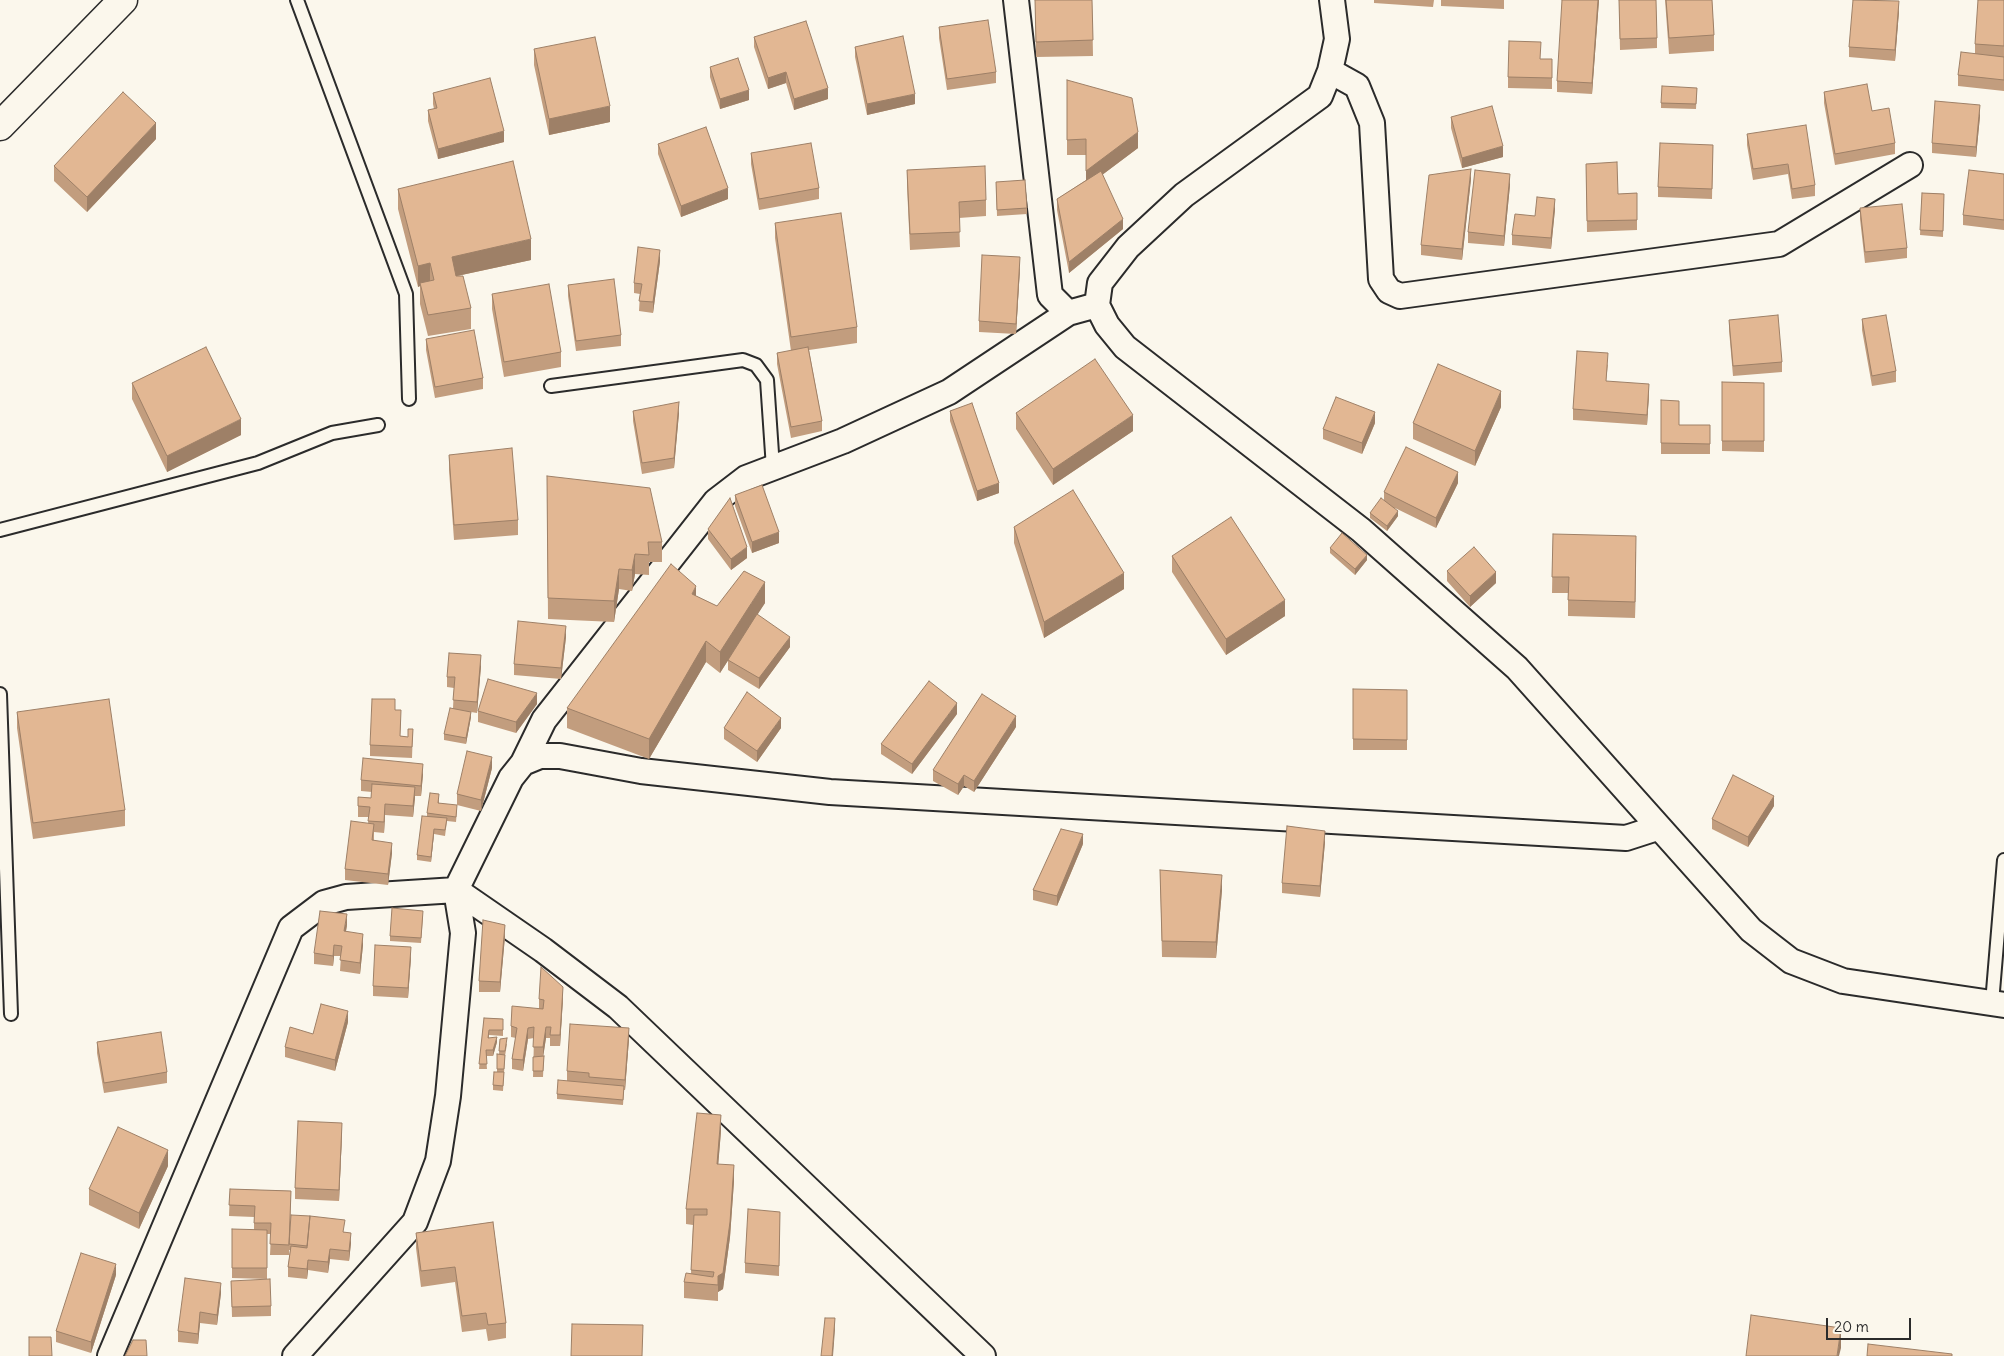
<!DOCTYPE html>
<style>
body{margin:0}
#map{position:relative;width:2004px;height:1356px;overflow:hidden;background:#fbf7ec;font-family:Delius,sans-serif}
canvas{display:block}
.scale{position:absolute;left:1826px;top:1318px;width:85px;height:22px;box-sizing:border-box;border:2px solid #2b2b2b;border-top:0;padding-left:6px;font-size:15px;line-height:18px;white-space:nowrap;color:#2b2b2b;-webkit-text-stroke:4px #fbf7ec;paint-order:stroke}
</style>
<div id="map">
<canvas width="2004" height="1356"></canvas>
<div class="scale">20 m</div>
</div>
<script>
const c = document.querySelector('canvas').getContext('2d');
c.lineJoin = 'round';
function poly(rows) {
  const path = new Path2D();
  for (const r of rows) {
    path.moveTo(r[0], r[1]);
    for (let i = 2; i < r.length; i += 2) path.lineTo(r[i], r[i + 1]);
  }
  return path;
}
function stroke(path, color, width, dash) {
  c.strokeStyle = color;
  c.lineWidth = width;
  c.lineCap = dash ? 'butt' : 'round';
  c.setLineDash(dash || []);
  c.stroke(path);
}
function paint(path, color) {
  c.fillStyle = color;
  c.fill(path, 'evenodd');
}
const lane = poly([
 [297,0,406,294,409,399],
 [551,386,743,360,756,365,767,380,773,468],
 [0,530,258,463,332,433,378,425],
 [0,694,11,1014],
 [1992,1003,2004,860]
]);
const street = poly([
 [1016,0,1050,295,1068,313],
 [1332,0,1337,39,1330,71,1320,96,1184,195,1128,247,1100,283,1097,305,1107,325,1125,347,1361,530,1517,668,1751,930,1791,961,1843,981,2004,1005],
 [1330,71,1357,86,1372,123,1381,279,1389,291,1400,296,1779,244,1910,165],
 [523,763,540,756,560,756,641,771,830,792,1626,838,1657,828],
 [456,890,543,950,618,1007,983,1356],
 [110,1356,291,928,324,903,346,897,456,890,511,778,523,763,544,720,716,501,746,478,843,441,949,392,1068,313,1097,305],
 [295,1356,415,1222,438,1161,448,1096,463,933,456,890]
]);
const secondary = poly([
 [0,126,123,0]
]);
stroke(lane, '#2b2b2b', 16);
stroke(street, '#2b2b2b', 28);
stroke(secondary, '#2b2b2b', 31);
stroke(lane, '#fbf7ec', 12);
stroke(street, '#fbf7ec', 24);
stroke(secondary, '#fbf7ec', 28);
paint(poly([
 [1035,0,1092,0,1093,56,1036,57],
 [1374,0,1434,0,1433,7,1374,3],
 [1441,0,1504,0,1504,9,1441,6],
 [1599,0,1592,94,1557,92,1557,81],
 [1619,0,1657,38,1657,48,1620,50],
 [1665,0,1712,0,1714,35,1714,51,1669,54],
 [2004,0,2004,91,1958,86,1958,75,1975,54,1975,44],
 [1899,11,1895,61,1849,57,1849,47],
 [939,27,996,72,996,83,947,90,939,38],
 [754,37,828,99,794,110,786,83,768,89,754,47],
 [855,47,915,104,867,115,855,57],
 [534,49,610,122,549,135,534,65],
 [1541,59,1552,70,1552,89,1508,88,1508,77],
 [710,67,749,100,720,109,710,77],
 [1067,80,1138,148,1102,175,1123,229,1069,273,1057,210,1057,199,1086,180,1086,155,1067,155],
 [1697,88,1696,109,1661,108,1661,103],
 [1824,92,1872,111,1895,143,1895,154,1835,165,1824,103],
 [433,93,504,142,438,159,428,121,428,110,434,109,433,104],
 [1980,116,1976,157,1932,153,1932,143],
 [1451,117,1503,157,1462,168,1451,128],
 [1747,134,1815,185,1815,196,1792,199,1788,174,1753,180,1747,145],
 [156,139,87,212,54,181,54,166],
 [658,144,728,199,681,217,658,154],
 [1713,145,1712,199,1658,197,1658,187],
 [751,153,819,188,819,199,759,210,751,164],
 [1586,164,1618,194,1637,193,1637,230,1587,232],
 [907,170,986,200,986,216,959,218,960,247,910,250,907,186],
 [2004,174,2004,230,1963,225,1963,215],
 [1471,179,1462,260,1421,255,1421,245],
 [996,182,1027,208,1027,214,997,216],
 [1510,185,1504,246,1468,243,1468,232],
 [398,189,531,260,457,276,471,308,471,329,428,336,420,304,420,286,418,287,398,209],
 [1922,193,1944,194,1943,237,1920,235],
 [1860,208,1907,248,1907,258,1865,263,1860,219],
 [1555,209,1551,249,1512,245,1512,235,1535,216],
 [775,223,857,327,857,343,809,350,822,421,822,431,791,438,777,364,777,353,791,351,775,238],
 [660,261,653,313,639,311,640,294,634,293,634,283],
 [1020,268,1016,334,979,332,979,321],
 [568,285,621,335,621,346,576,351,568,296],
 [492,294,561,352,561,367,504,377,492,309],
 [1862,319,1896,371,1896,382,1872,386,1862,330],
 [1729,320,1782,362,1782,372,1733,376,1729,330],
 [426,339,483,378,483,389,435,398,426,350],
 [1608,364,1606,381,1649,394,1647,425,1573,420,1573,409],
 [1722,382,1764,383,1764,452,1722,451],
 [132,383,241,435,167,472,132,399],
 [1661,400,1679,425,1710,425,1710,454,1661,454],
 [1501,407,1475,466,1413,439,1413,423],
 [633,411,679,413,674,468,642,474,633,421],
 [950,411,999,493,977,501,950,421],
 [1016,413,1133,431,1053,485,1016,429],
 [1375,423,1362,454,1323,439,1323,429],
 [449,455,518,520,518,535,454,540,449,470],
 [547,476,662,542,662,562,649,562,649,575,635,574,632,591,619,589,614,622,548,619],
 [1458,483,1436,528,1395,508,1398,516,1387,531,1370,518,1370,513,1384,500,1384,492],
 [735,495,779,543,752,553,735,506],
 [1014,527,1124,589,1044,638,1014,543],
 [708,529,747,558,731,570,708,539],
 [1553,534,1636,552,1635,618,1568,616,1568,593,1552,593],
 [1330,548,1367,560,1355,575,1330,553],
 [1172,556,1285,616,1226,655,1172,572],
 [1447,571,1496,583,1470,607,1447,581],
 [696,596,717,606,765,603,757,614,790,647,759,689,728,670,728,660,753,621,720,673,706,662,649,759,567,728,567,708],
 [566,637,561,679,514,675,514,664],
 [481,666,477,713,471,712,471,717,466,744,444,740,444,734,453,708,454,688,447,687,447,677],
 [1407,690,1407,750,1353,750,1353,739],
 [537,704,516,733,478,722,478,711],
 [395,710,401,721,400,736,408,737,413,729,412,758,370,756,370,745],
 [17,712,125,810,125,826,33,839,17,728],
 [957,714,912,774,881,754,881,744],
 [1016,727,974,792,964,786,958,795,933,781,933,770],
 [724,728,781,728,757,762,724,739],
 [492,768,481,811,457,805,457,794],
 [423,774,421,796,415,796,413,817,385,815,384,833,374,832,374,840,392,853,388,885,345,880,345,869,368,823,369,817,358,817,358,797,371,798,372,792,361,791,361,780],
 [439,799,439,803,457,810,456,822,447,821,445,836,434,834,431,862,417,860,417,855,427,816,427,813],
 [1774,806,1748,847,1712,829,1712,819],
 [1325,842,1320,897,1282,893,1282,883],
 [1083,844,1057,906,1033,900,1033,890],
 [1160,870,1222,890,1216,958,1162,957],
 [423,916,421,943,390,941,390,936],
 [347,925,346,931,363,945,360,974,340,971,341,956,334,956,333,966,314,964,314,953],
 [505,936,500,992,479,992,479,981],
 [411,957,408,998,373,996,373,986],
 [563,998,560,1046,550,1046,550,1038,546,1038,543,1056,544,1056,543,1077,533,1077,534,1038,528,1039,523,1071,512,1069,512,1059,516,1038,511,1037,511,1026,539,1009,539,999],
 [484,1018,503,1019,503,1036,489,1035,489,1038,497,1042,493,1056,486,1056,487,1069,479,1069],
 [348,1022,335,1071,285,1057,285,1047,313,1034],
 [500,1039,507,1044,505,1056,504,1074,503,1091,493,1090,493,1085,497,1072,497,1054,499,1054],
 [629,1039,625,1090,624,1090,623,1105,557,1099,557,1094,567,1081,567,1071],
 [97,1042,167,1072,167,1083,104,1093,97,1053],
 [721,1131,718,1165,734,1181,730,1237,723,1289,718,1292,718,1301,684,1298,684,1282,691,1273,693,1225,686,1224,686,1209],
 [342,1134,339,1201,295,1199,295,1188],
 [168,1166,139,1229,89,1205,89,1189],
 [230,1189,291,1191,290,1232,345,1232,351,1243,349,1261,330,1259,328,1273,308,1270,307,1279,288,1277,288,1267,290,1250,289,1250,289,1255,270,1255,271,1234,267,1234,267,1279,232,1278,232,1229,254,1230,254,1217,229,1216],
 [780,1212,779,1276,745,1273,745,1263],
 [493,1222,506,1323,506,1338,488,1341,486,1329,462,1332,455,1282,421,1287,416,1248,416,1233],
 [116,1275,91,1353,56,1342,56,1331],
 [231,1281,271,1306,271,1316,232,1317],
 [221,1293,217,1325,200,1323,198,1344,178,1342,178,1331]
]), '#c29d7e');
paint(poly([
 [1598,0,1599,0,1592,94,1592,83],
 [1899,1,1899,11,1895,61,1895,50],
 [786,72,786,83,768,89,768,78],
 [828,88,828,99,794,110,794,99],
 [749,90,749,100,720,109,720,99],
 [915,94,915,104,867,115,867,104],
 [1980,105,1980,116,1976,157,1976,147],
 [610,106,610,122,549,135,549,119],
 [156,123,156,139,87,212,87,197],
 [504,131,504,142,438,159,438,149],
 [1138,132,1138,148,1086,187,1086,171],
 [1503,146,1503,157,1462,168,1462,158],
 [1471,169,1471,179,1462,260,1462,249],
 [1510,174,1510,185,1504,246,1504,236],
 [728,188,728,199,681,217,681,206],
 [1555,199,1555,209,1551,249,1551,238],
 [1123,219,1123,229,1069,273,1069,262],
 [531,239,531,260,452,277,452,257],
 [660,250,660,261,653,313,653,302],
 [1020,257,1020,268,1016,334,1016,324],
 [430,263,430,283,420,283,420,286,418,287,418,266],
 [1649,384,1649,394,1647,425,1647,415],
 [1501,391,1501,407,1475,466,1475,451],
 [679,402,679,413,674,468,674,458],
 [1375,412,1375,423,1362,454,1362,443],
 [1133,415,1133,431,1053,485,1053,469],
 [241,419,241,435,167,472,167,456],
 [1458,472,1458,483,1436,528,1436,518],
 [999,483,999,493,977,501,977,491],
 [1398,511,1398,516,1387,531,1387,526],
 [779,532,779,543,752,553,752,542],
 [1636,536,1636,552,1635,618,1635,602],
 [747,547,747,558,731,570,731,559],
 [635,554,635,574,632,591,632,570],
 [1367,555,1367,560,1355,575,1355,569],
 [619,569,619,589,614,622,614,601],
 [1496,572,1496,583,1470,607,1470,596],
 [1124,573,1124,589,1044,638,1044,622],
 [765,582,765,603,720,673,720,652],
 [696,586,696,606,692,594],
 [1285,600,1285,616,1226,655,1226,639],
 [566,626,566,637,561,679,561,668],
 [790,637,790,647,759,689,759,678],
 [706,641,706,662,649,759,649,739],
 [481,655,481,666,477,713,477,702],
 [537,693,537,704,516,733,516,722],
 [957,703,957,714,912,774,912,764],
 [471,712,471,717,466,744,466,738],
 [1016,716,1016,727,974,792,974,781],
 [781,718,781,728,757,762,757,751],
 [492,757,492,768,481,811,481,800],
 [423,764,423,774,421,796,421,786],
 [964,775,964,786,958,795,958,784],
 [415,787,415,798,413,817,413,806],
 [1774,796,1774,806,1748,847,1748,837],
 [385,804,385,815,384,833,384,822],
 [434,829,434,834,431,862,431,857],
 [1325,831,1325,842,1320,897,1320,886],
 [1083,834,1083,844,1057,906,1057,896],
 [392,843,392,853,388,885,388,874],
 [1222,875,1222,890,1216,958,1216,942],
 [347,914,347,925,344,942,344,931],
 [505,925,505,936,500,992,500,982],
 [363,934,363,945,360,974,360,963],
 [334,945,334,956,333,966,333,956],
 [411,947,411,957,408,998,408,988],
 [563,987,563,998,560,1046,560,1035],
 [348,1011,348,1022,335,1071,335,1060],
 [546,1027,546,1038,543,1058,543,1047],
 [528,1028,528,1039,523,1071,523,1060],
 [629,1028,629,1039,625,1090,625,1080],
 [497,1037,497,1042,493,1056,493,1050],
 [721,1115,721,1131,717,1180,717,1164],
 [342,1123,342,1134,339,1201,339,1190],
 [168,1150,168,1166,139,1229,139,1213],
 [734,1165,734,1181,730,1237,723,1289,718,1292,718,1301,718,1276],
 [351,1233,351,1243,349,1261,349,1251],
 [330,1249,330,1259,328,1273,328,1262],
 [308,1260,308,1270,307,1279,307,1269],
 [116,1264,116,1275,91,1353,91,1342],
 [221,1283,221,1293,217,1325,217,1315],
 [200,1312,200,1323,198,1344,198,1334],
 [835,1318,835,1329,833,1356,832,1356],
 [1841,1328,1841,1348,1839,1356,1837,1356]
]), '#9e8067');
const building = poly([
 [1035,0,1092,0,1093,40,1036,42,1035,0],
 [1562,0,1598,0,1592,83,1557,81,1562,0],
 [1619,0,1656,0,1657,38,1620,39,1619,0],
 [1666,0,1712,0,1714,35,1669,38,1666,0],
 [1853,0,1899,1,1895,50,1849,47,1853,0],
 [1978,0,2004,0,2004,46,1975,44,1978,0],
 [988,20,996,72,947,79,939,27,988,20],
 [806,21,828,88,794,99,786,72,768,78,754,37,806,21],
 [903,36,915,94,867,104,855,47,903,36],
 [595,37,610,106,549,119,534,49,595,37],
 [1509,41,1541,42,1540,59,1552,59,1552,78,1508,77,1509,41],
 [1961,52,2004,57,2004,80,1958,75,1961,52],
 [738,58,749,90,720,99,710,67,738,58],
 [490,78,504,131,438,149,428,110,437,108,433,93,490,78],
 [1067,80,1132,98,1138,132,1086,171,1086,139,1067,140,1067,80],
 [1867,84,1872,111,1889,108,1895,143,1835,154,1824,92,1867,84],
 [1662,86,1697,88,1696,104,1661,103,1662,86],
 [123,92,156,123,87,197,54,166,123,92],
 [1935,101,1980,105,1976,147,1932,143,1935,101],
 [1492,106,1503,146,1462,158,1451,117,1492,106],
 [1806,125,1815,185,1792,189,1788,164,1753,169,1747,134,1806,125],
 [706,127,728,188,681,206,658,144,706,127],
 [811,143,819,188,759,199,751,153,811,143],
 [1660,143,1713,145,1712,189,1658,187,1660,143],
 [513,161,531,239,452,257,456,276,463,276,471,308,428,315,420,283,434,280,430,263,418,266,398,189,513,161],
 [1617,162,1618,194,1637,193,1637,220,1587,221,1586,164,1617,162],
 [985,166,986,200,959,202,960,232,910,234,907,170,985,166],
 [1471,169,1462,249,1421,245,1429,175,1471,169],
 [1475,170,1510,174,1504,236,1468,232,1475,170],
 [1969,170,2004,174,2004,220,1963,215,1969,170],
 [1101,171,1123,219,1069,262,1057,199,1101,171],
 [1025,180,1027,208,997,210,996,182,1025,180],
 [1922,193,1944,194,1943,231,1920,230,1922,193],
 [1537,197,1555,199,1551,238,1512,235,1515,214,1535,216,1537,197],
 [1902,204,1907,248,1865,252,1860,208,1902,204],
 [841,213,857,327,791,337,775,223,841,213],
 [638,247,660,250,653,302,639,301,642,284,634,283,638,247],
 [982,255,1020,257,1016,324,979,321,982,255],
 [614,279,621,335,576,341,568,285,614,279],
 [549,284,561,352,504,362,492,294,549,284],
 [1778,315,1782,362,1733,366,1729,320,1778,315],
 [1886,315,1896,371,1872,376,1862,319,1886,315],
 [474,330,483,378,435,387,426,339,474,330],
 [206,347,241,419,167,456,132,383,206,347],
 [808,347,822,421,791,427,777,353,808,347],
 [1577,351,1608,353,1606,381,1649,384,1647,415,1573,409,1577,351],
 [1095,359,1133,415,1053,469,1016,413,1095,359],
 [1438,364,1501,391,1475,451,1413,423,1438,364],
 [1722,382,1764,383,1764,441,1722,441,1722,382],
 [1336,397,1375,412,1362,443,1323,429,1336,397],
 [1661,400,1679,401,1679,425,1710,425,1710,444,1661,443,1661,400],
 [679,402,674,458,642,463,633,411,679,402],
 [972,403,999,483,977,491,950,411,972,403],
 [1406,447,1458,472,1436,518,1384,492,1406,447],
 [512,448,518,520,454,525,449,455,512,448],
 [547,476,650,488,662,542,648,542,649,555,635,554,632,570,619,569,614,601,548,598,547,476],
 [762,485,779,532,752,542,735,495,762,485],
 [1073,490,1124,573,1044,622,1014,527,1073,490],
 [730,498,747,547,731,559,708,529,730,498],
 [1381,498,1398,511,1387,526,1370,513,1381,498],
 [1231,517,1285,600,1226,639,1172,556,1231,517],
 [1342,533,1367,555,1355,569,1330,548,1342,533],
 [1553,534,1636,536,1635,602,1568,600,1569,577,1552,577,1553,534],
 [1474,547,1496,572,1470,596,1447,571,1474,547],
 [671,564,696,586,692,594,717,606,744,571,765,582,720,652,706,641,649,739,567,708,671,564],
 [757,614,790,637,759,678,728,660,757,614],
 [518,621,566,626,561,668,514,664,518,621],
 [449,653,481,655,477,702,453,700,455,677,447,677,449,653],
 [488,679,537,693,516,722,478,711,488,679],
 [929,681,957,703,912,764,881,744,929,681],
 [1353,689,1407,690,1407,740,1353,739,1353,689],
 [747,692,781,718,757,751,724,728,747,692],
 [982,694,1016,716,974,781,964,775,958,784,933,770,982,694],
 [109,699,125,810,33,823,17,712,109,699],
 [372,699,395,699,395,710,401,710,400,736,408,737,408,729,413,729,412,747,370,745,372,699],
 [450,708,471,712,466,738,444,734,450,708],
 [467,751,492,757,481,800,457,794,467,751],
 [363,758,423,764,421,786,361,780,363,758],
 [1733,775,1774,796,1748,837,1712,819,1733,775],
 [372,784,415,787,413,806,385,804,384,822,368,821,370,807,358,806,358,797,371,798,372,784],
 [430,793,439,794,438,803,457,805,456,817,427,813,430,793],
 [422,816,447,818,445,830,434,829,431,857,417,855,422,816],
 [351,821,374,824,372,840,392,843,388,874,345,869,351,821],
 [1287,826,1325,831,1320,886,1282,883,1287,826],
 [1061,829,1083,834,1057,896,1033,890,1061,829],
 [1160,870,1222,875,1216,942,1162,941,1160,870],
 [392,908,423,911,421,938,390,936,392,908],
 [320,911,347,914,344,931,363,934,360,963,340,960,342,946,334,945,333,956,314,953,320,911],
 [483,920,505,925,500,982,479,981,483,920],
 [375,945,411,947,408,988,373,986,375,945],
 [541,967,563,987,560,1035,550,1035,551,1027,546,1027,543,1047,533,1047,534,1027,528,1028,523,1060,512,1059,517,1028,511,1026,512,1006,543,1009,544,1000,539,999,541,967],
 [321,1004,348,1011,335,1060,285,1047,290,1027,313,1034,321,1004],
 [484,1018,503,1019,503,1030,489,1030,488,1038,497,1037,493,1050,486,1050,487,1064,479,1064,484,1018],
 [570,1024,629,1028,625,1080,589,1077,589,1073,567,1071,570,1024],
 [161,1032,167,1072,104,1083,97,1042,161,1032],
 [507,1038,505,1051,499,1051,500,1039,507,1038],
 [497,1054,505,1055,504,1069,497,1069,497,1054],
 [544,1056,543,1071,533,1071,533,1057,544,1056],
 [494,1072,504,1072,503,1086,493,1085,494,1072],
 [558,1080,624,1086,623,1100,557,1094,558,1080],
 [697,1113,721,1115,717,1164,734,1165,730,1222,723,1273,718,1276,718,1285,684,1282,686,1273,713,1277,714,1272,691,1270,694,1215,707,1215,707,1209,686,1209,697,1113],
 [298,1121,342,1123,339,1190,295,1188,298,1121],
 [118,1127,168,1150,139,1213,89,1189,118,1127],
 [230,1189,291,1191,289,1245,270,1244,271,1223,254,1223,255,1206,229,1205,230,1189],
 [748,1209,780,1212,779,1266,745,1263,748,1209],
 [291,1215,310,1216,307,1246,289,1244,291,1215],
 [310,1216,345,1220,343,1232,351,1233,349,1251,330,1249,328,1262,308,1260,307,1269,288,1267,291,1246,307,1248,310,1216],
 [493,1222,506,1323,488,1325,486,1313,462,1316,455,1267,421,1271,416,1233,493,1222],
 [232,1229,267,1230,267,1268,232,1268,232,1229],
 [81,1253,116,1264,91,1342,56,1331,81,1253],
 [185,1278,221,1283,217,1315,200,1312,198,1334,178,1331,185,1278],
 [270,1279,271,1306,232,1307,231,1281,270,1279],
 [1751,1315,1841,1328,1837,1356,1746,1356,1751,1315],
 [825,1318,835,1318,832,1356,821,1356,825,1318],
 [572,1324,643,1325,642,1356,571,1356,572,1324],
 [29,1337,51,1337,52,1356,29,1356,29,1337],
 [133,1340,146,1340,147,1356,125,1356,133,1340],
 [1868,1344,1952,1354,1952,1356,1867,1356,1868,1344]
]);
paint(building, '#e2b793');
stroke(building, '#9e8067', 1);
</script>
